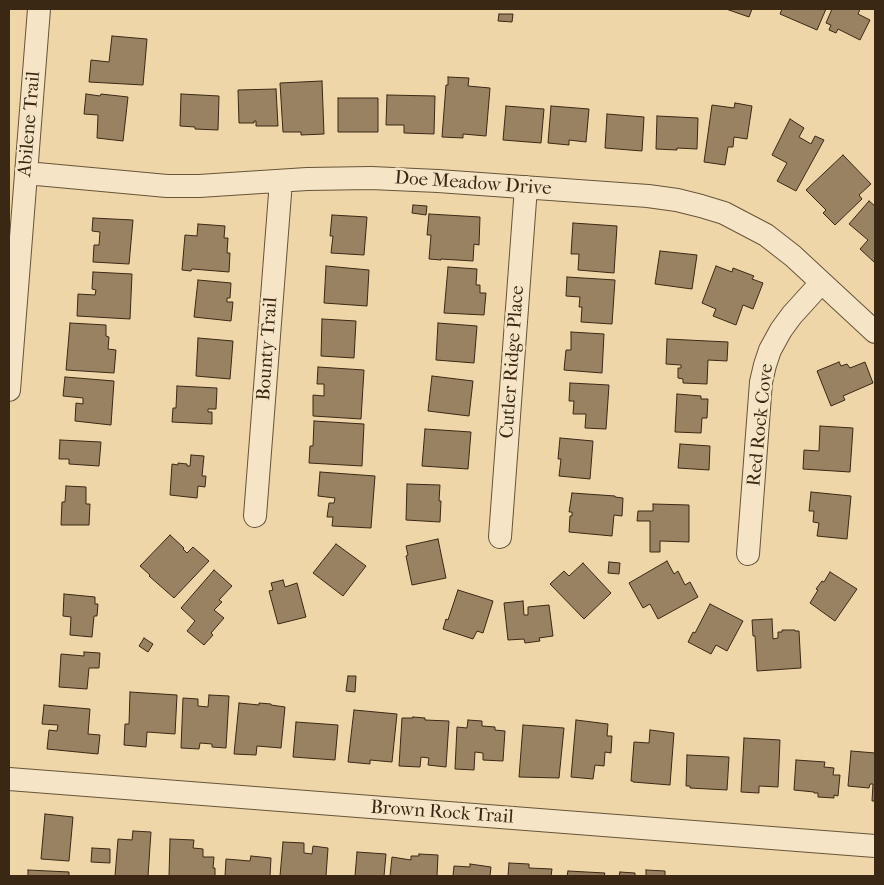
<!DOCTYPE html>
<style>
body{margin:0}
#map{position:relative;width:884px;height:885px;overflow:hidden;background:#efd6a8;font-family:"IM FELL French Canon",serif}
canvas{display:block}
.frame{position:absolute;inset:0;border:10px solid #3a2814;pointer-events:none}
</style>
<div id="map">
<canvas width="884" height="885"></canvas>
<div class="frame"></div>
</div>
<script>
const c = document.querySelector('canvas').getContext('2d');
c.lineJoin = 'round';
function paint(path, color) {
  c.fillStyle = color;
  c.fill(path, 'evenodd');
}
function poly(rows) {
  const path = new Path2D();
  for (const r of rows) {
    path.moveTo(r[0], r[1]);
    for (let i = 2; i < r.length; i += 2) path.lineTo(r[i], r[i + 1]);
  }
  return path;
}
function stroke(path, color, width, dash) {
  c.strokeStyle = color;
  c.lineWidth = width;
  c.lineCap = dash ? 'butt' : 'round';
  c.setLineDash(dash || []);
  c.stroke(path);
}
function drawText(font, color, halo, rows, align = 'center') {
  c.font = font + ' "IM FELL French Canon",serif';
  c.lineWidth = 5;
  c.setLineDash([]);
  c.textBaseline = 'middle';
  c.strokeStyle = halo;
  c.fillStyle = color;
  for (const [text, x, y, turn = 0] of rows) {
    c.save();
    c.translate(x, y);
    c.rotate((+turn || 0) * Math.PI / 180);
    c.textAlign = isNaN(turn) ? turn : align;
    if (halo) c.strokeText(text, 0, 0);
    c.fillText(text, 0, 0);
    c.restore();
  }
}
const building = poly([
 [726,9,752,9,749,17,726,9],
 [782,9,826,9,817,30,780,14,782,9],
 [832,9,860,9,858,14,870,20,860,40,838,29,836,33,829,30,831,25,826,23,832,9],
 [499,14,513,14,512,22,498,21,499,14],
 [112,36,147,39,143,85,89,82,91,60,109,62,112,36],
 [448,77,469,78,468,86,490,88,486,136,463,134,463,138,442,137,446,85,448,85,448,77],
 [322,81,324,134,301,135,301,132,283,132,280,83,322,81],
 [276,89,278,126,256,126,256,121,254,121,254,123,239,123,238,90,276,89],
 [86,94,100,96,101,94,128,97,123,141,97,138,98,115,84,114,86,94],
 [181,94,219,96,218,130,195,129,195,127,180,126,181,94],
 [387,95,435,96,434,134,404,133,404,125,386,125,387,95],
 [338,98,378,98,378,132,338,132,338,98],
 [735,103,752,106,747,139,734,137,733,147,728,147,725,165,704,162,712,105,734,108,735,103],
 [506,106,544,109,541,143,503,140,506,106],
 [551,106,589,109,586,142,569,140,569,145,548,143,551,106],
 [607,114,644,117,642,151,605,148,607,114],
 [657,116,698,118,697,149,677,148,677,150,656,149,657,116],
 [790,119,804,128,799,137,811,144,815,136,824,140,796,191,777,181,787,163,772,155,790,119],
 [843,155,871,184,859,195,862,199,835,225,823,213,826,210,806,190,843,155],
 [869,201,875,206,875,263,860,249,868,240,849,224,869,201],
 [413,205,427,206,426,215,412,213,413,205],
 [429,214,480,217,479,245,474,244,473,261,441,259,441,260,429,259,431,235,427,235,429,214],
 [332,215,367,217,364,255,331,253,333,236,330,236,332,215],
 [93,218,133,220,129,264,93,262,94,245,99,245,100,232,92,231,93,218],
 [573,223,617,226,614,273,578,270,579,254,571,254,573,223],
 [198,224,225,226,224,238,228,238,227,253,230,253,229,272,192,269,191,271,182,270,185,235,197,236,198,224],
 [660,251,697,255,692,289,655,284,660,251],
 [326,266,369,270,367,306,324,303,326,266],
 [716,266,732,272,733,268,754,276,752,279,763,283,753,309,743,305,736,325,713,316,716,309,702,303,716,266],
 [448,267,477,269,476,285,480,285,480,293,486,293,484,315,444,313,448,267],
 [93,272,132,274,130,319,77,316,78,294,95,295,96,290,92,289,93,272],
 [567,277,615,280,612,324,581,322,582,307,579,307,580,297,566,296,567,277],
 [198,280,231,283,230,298,227,298,227,302,233,302,231,321,194,317,198,280],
 [322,319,356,321,354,358,321,356,322,319],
 [70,323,106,325,106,336,109,337,108,349,116,350,114,373,66,370,70,323],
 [438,323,477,326,474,363,436,360,438,323],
 [571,332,604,334,602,373,564,370,566,350,571,350,571,332],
 [198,338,233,341,230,379,196,376,198,338],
 [667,339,728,342,727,361,708,360,707,384,683,383,683,379,678,378,678,368,681,368,681,365,666,364,667,339],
 [839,362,841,366,847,364,850,368,865,362,873,383,843,396,845,400,831,406,817,371,839,362],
 [318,367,364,370,361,419,313,416,313,395,324,396,324,384,317,384,318,367],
 [432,376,473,381,469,416,428,411,432,376],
 [65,377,114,381,111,425,75,421,76,403,83,404,83,398,63,396,65,377],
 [570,383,609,385,606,429,585,428,586,414,573,414,574,401,569,401,570,383],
 [177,386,217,388,216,409,208,409,208,412,212,412,212,424,172,422,173,408,176,408,177,386],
 [677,394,701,396,701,399,708,399,707,418,702,418,701,433,675,432,677,394],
 [314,421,364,424,362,466,309,463,310,446,313,446,314,421],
 [820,426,853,428,850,472,803,469,804,450,819,451,820,426],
 [425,429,471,432,468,469,422,466,425,429],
 [560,438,593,441,590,479,559,476,561,459,558,459,560,438],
 [60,440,101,442,99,466,69,464,69,459,59,459,60,440],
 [680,444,710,446,709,470,678,468,680,444],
 [191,455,204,456,202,476,206,476,205,487,198,486,197,498,170,495,172,464,178,465,178,463,187,464,187,466,190,466,191,455],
 [320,472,375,476,371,528,332,526,333,517,327,517,329,503,334,503,335,498,318,496,320,472],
 [407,484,440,485,439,501,441,501,440,522,406,520,407,484],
 [66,486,86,487,86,504,90,504,89,525,61,525,62,502,65,502,66,486],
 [811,492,851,496,847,539,817,536,819,523,813,522,814,511,809,511,811,492],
 [572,493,615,496,615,497,623,498,622,516,614,515,612,536,569,532,570,516,572,516,572,512,569,512,572,493],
 [653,504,689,505,689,542,660,541,660,552,650,552,650,521,637,521,638,511,653,511,653,504],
 [170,535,184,548,183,549,187,553,193,547,209,561,174,598,149,576,150,575,140,566,170,535],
 [438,539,446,578,412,585,406,556,408,555,406,546,438,539],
 [336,544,366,566,343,596,313,573,336,544],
 [667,561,674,574,678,571,685,585,690,582,698,597,658,619,650,604,643,608,629,583,667,561],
 [609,562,620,563,619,574,608,573,609,562],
 [583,563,611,593,584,619,550,584,564,571,569,576,583,563],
 [214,570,232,586,219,600,222,602,214,610,224,618,211,633,213,635,204,645,187,631,195,621,181,608,214,570],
 [830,572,857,589,835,621,810,603,818,590,816,589,822,581,824,582,830,572],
 [283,580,285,587,297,583,306,617,278,624,269,591,273,590,271,583,283,580],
 [458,590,493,601,483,633,477,631,473,639,443,629,446,619,448,620,458,590],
 [64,594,95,597,95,604,98,604,97,616,94,616,92,637,70,635,71,617,63,616,64,594],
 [523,601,524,615,528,615,528,607,549,605,553,636,539,638,540,641,525,643,524,639,508,640,504,603,523,601],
 [710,604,743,621,727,651,716,645,711,654,688,642,693,632,695,633,710,604],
 [772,619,773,639,778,638,778,632,782,632,782,630,795,630,795,631,799,631,801,668,757,671,755,636,753,636,752,620,772,619],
 [144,638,153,644,148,652,139,646,144,638],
 [84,652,100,653,99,668,89,668,87,689,59,687,61,654,84,656,84,652],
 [348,676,356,676,355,692,346,691,348,676],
 [130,692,177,695,175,734,147,732,146,747,124,745,125,724,129,724,130,692],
 [209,695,229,696,226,748,212,747,212,744,200,743,199,749,181,748,183,698,198,699,198,706,208,707,209,695],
 [239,703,259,705,259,703,271,704,271,705,285,707,281,748,257,746,256,755,234,754,239,703],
 [44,705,90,709,88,734,100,735,98,754,47,749,49,730,57,731,58,725,42,724,44,705],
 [354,710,397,714,392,762,370,760,370,764,348,762,354,710],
 [413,717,425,718,425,720,449,721,446,767,428,765,429,758,421,757,420,767,399,766,402,718,413,718,413,717],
 [468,720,482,721,482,726,495,727,495,730,505,731,503,761,483,760,483,753,475,752,474,770,455,769,457,727,467,728,468,720],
 [576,720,608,724,607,736,612,736,611,753,605,752,604,766,595,765,593,779,571,777,576,720],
 [296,722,338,725,335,760,293,757,296,722],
 [523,725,564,728,559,778,519,777,523,725],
 [650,730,674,733,670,785,633,782,633,781,631,781,634,742,649,743,650,730],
 [744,738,780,740,778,787,759,786,759,793,741,792,744,738],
 [851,751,875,753,875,801,872,801,873,784,870,784,869,788,848,786,851,751],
 [687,755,729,757,727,790,690,788,690,786,686,786,687,755],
 [796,760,825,762,824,767,834,768,833,775,840,775,838,796,834,795,834,798,818,797,818,793,814,793,814,792,794,790,796,760],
 [45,814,73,817,69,861,41,859,45,814],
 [133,831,151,832,148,876,115,876,118,839,132,840,133,831],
 [170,839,194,840,193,848,203,849,203,857,214,857,213,868,215,868,215,876,169,876,170,839],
 [283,842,304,843,304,853,312,854,313,846,328,848,326,876,280,876,283,842],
 [92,848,110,849,110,863,91,862,92,848],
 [357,852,386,854,384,876,355,876,357,852],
 [419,854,438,855,437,876,390,876,392,857,411,860,411,856,419,856,419,854],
 [251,856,271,858,270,876,225,876,226,859,250,861,251,856],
 [509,863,529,864,529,868,552,869,551,876,508,876,509,863],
 [470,864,491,867,490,876,453,876,454,866,470,867,470,864],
 [28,870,69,872,69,876,28,876,28,870],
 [646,870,665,871,665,876,646,876,646,870],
 [568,871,605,873,604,876,567,876,568,871],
 [620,872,635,873,635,876,619,876,620,872]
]);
paint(building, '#988261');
stroke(building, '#3a2814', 1);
const minor = poly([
 [26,173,167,186,199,186,307,179,371,178,438,181,648,196,677,200,701,206,724,213,766,235,793,256,875,332],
 [9,390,39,9],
 [255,516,281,181],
 [500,537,526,187],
 [748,554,761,382,765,365,770,350,781,330,792,315,821,283],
 [9,779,875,846]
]);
stroke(minor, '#675439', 24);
stroke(minor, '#f5e4c6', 22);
drawText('19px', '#3a2814', '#f5e4c6', [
 ["Abilene Trail",30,124,-85],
 ["Doe Meadow Drive",473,184,4],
 ["Bounty Trail",268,349,-86],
 ["Cutler Ridge Place",513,362,-86],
 ["Red Rock Cove",761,425,-84],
 ["Brown Rock Trail",442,813,4]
]);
</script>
